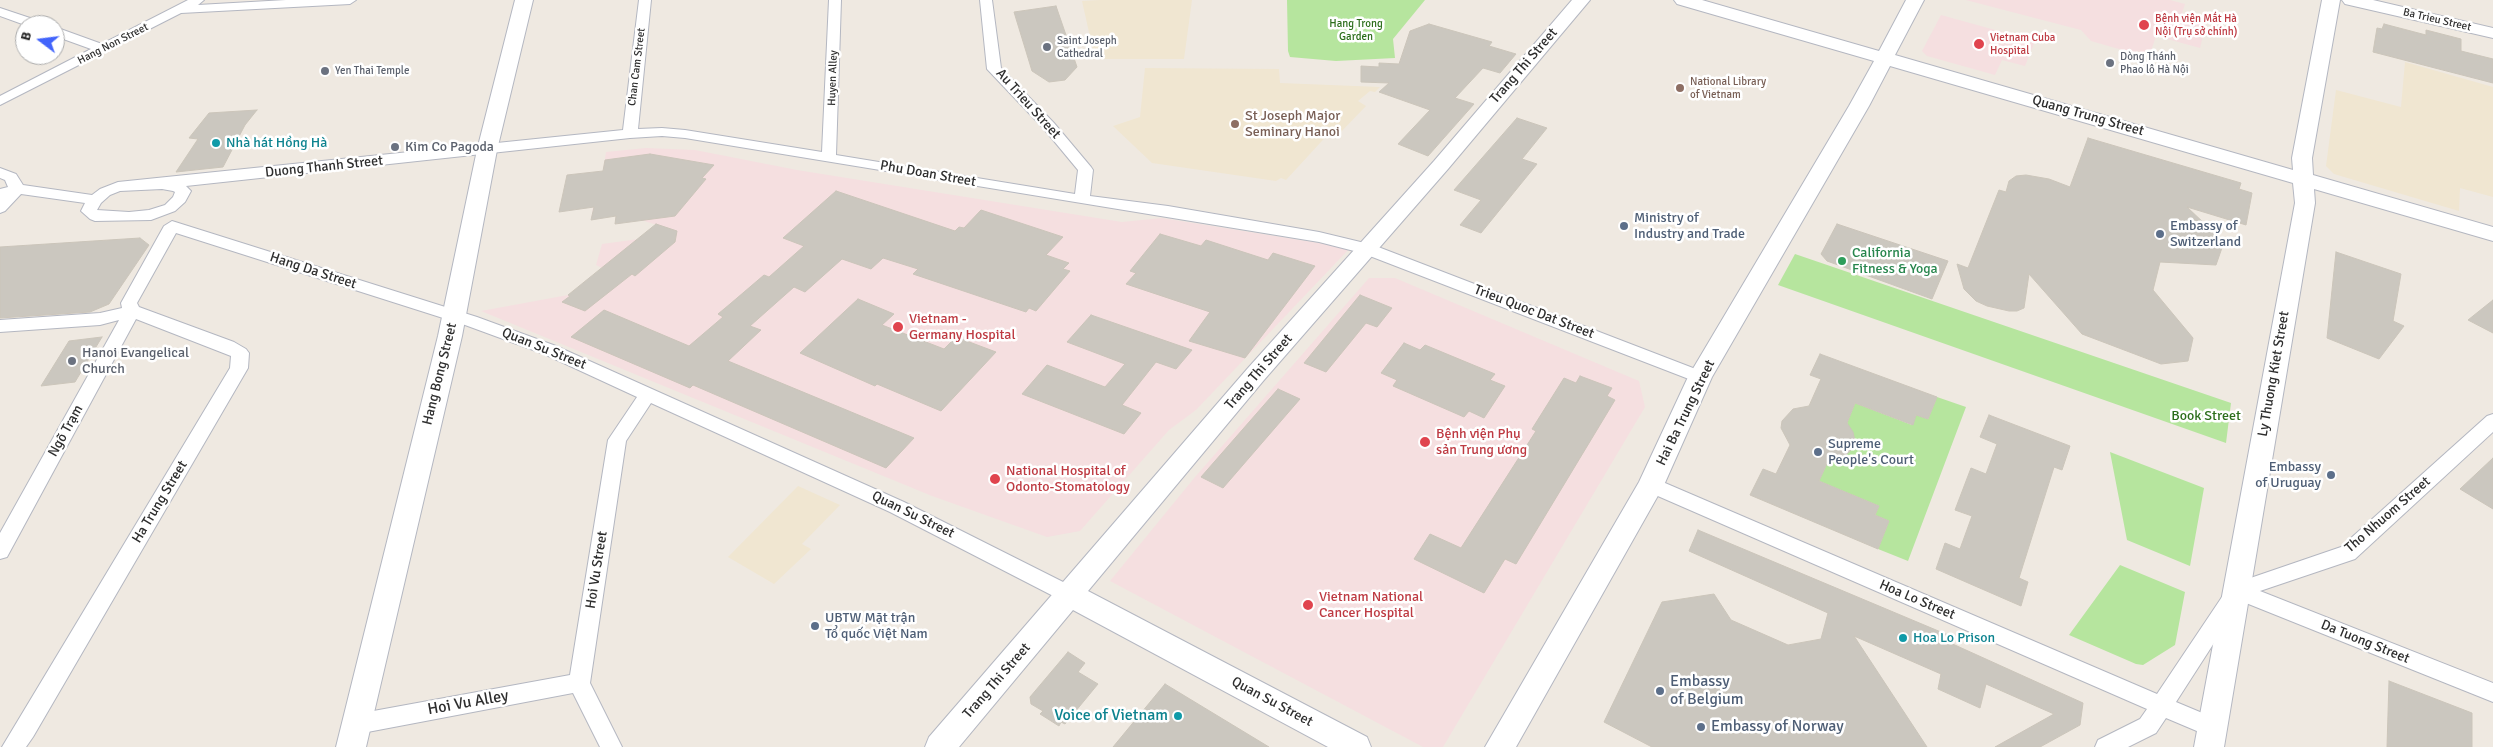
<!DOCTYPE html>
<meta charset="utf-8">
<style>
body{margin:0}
#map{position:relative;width:2493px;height:747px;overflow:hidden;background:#efe9e1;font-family:Signika,sans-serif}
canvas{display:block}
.north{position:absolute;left:15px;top:15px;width:50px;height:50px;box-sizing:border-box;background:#fff;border:1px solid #ababab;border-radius:50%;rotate:285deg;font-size:14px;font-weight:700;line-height:20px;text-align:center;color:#2e2e2e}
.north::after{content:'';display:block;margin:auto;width:18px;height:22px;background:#4264fb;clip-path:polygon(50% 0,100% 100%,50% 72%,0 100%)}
</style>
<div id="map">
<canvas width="2493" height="747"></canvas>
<div class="north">B</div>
</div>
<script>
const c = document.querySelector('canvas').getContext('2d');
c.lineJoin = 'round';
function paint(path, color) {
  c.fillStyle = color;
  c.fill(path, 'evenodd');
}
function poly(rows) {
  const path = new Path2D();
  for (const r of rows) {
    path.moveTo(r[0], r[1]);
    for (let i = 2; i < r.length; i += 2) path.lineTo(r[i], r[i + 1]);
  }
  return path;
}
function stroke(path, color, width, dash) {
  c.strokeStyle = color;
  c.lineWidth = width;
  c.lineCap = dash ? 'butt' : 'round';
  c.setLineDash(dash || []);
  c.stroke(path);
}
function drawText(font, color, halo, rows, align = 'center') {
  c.font = font + ' Signika,sans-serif';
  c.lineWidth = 5;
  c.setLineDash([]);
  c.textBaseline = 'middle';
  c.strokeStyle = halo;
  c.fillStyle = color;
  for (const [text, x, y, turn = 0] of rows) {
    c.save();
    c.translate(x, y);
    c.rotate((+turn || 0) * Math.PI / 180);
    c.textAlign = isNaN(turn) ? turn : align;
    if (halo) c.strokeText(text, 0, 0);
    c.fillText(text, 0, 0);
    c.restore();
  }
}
paint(poly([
 [1099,0,1192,0,1184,59,1095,59,1082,1],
 [2405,62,2493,87,2493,197,2460,188,2459,211,2334,174,2326,166,2336,90,2401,107],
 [1145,68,1279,69,1280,83,1380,87,1375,92,1370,91,1358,101,1366,106,1340,133,1332,130,1286,180,1281,178,1276,181,1152,163,1113,126,1140,117],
 [798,486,840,505,802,544,811,549,774,584,728,557]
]), '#f0e6d1');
paint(poly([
 [1966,0,2170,0,2185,4,2182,13,2207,20,2200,48,2156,36,2150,54,2136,51,2136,54,2091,41,2081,30],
 [1941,15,2035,41,2025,66,2002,60,1995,75,1927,56,1922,51],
 [646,148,695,150,797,170,1122,222,1162,218,1350,248,1196,410,1169,430,1080,531,1047,537,932,496,481,311,568,295,602,268,596,265,602,244,639,239,660,226,641,220,615,224,616,216,591,220,593,207,559,212,567,175,603,171,606,152],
 [1369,278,1395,278,1639,381,1645,407,1443,747,1423,747,1110,581,1195,477]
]), '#f5dfe0');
paint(poly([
 [1287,0,1425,0,1393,39,1395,58,1336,61,1290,57,1288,51],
 [1795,254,2231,403,2226,443,1778,285],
 [1937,397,1966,407,1908,561,1878,549,1889,521,1875,515,1879,506,1819,481,1829,459,1846,455,1852,449,1855,441,1847,423,1855,403,1912,425,1916,415,1928,419],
 [2110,452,2204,488,2190,566,2127,540],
 [2120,565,2185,592,2175,645,2143,665,2136,664,2069,635]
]), '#b6e59e');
const building = poly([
 [1056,6,1077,67,1065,80,1049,82,1032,71,1014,12,1056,6],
 [1429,24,1492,42,1489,46,1516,54,1500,73,1483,68,1455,98,1474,104,1428,156,1398,144,1430,110,1379,92,1389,83,1361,82,1361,66,1379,67,1379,63,1399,64,1410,31,1429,24],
 [2384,24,2426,35,2426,30,2461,39,2461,51,2493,59,2493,83,2373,52,2377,28,2382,29,2384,24],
 [257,110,245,125,223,167,176,172,198,139,189,138,209,113,257,110],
 [1517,118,1547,128,1522,159,1537,164,1481,233,1460,225,1481,200,1454,190,1517,118],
 [2088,138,2241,183,2239,189,2252,193,2246,225,2187,207,2224,242,2216,265,2160,262,2153,290,2193,338,2188,361,2161,364,2082,334,2029,274,2024,308,2017,311,2009,311,1987,306,1976,301,1964,289,1957,264,1968,268,1999,190,2006,192,2009,181,2016,176,2026,175,2049,179,2070,187,2088,138],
 [650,154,714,165,702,178,706,179,675,216,615,224,616,216,591,220,594,207,559,212,567,175,603,171,605,160,650,154],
 [836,191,955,231,959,227,964,228,981,210,1063,237,1046,255,1069,263,1063,269,1070,271,1036,311,1029,308,1026,312,913,274,918,269,883,258,871,269,842,259,805,292,794,287,750,326,761,330,728,361,914,438,886,468,693,385,690,388,571,337,604,310,689,346,723,317,718,314,730,304,764,275,769,277,804,246,783,238,836,191],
 [656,224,677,231,675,242,635,276,632,274,585,311,562,302,570,296,568,295,656,224],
 [1837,224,1948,261,1932,299,1827,261,1821,254,1837,224],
 [1160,234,1201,246,1206,240,1268,260,1273,253,1315,266,1245,358,1189,341,1210,312,1126,284,1136,273,1130,271,1160,234],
 [140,238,149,245,109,304,90,312,0,318,0,247,140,238],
 [2336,252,2401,274,2393,321,2404,326,2379,359,2327,338,2336,252],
 [1360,295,1392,308,1377,327,1366,323,1326,372,1304,363,1360,295],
 [858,299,894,314,882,325,944,349,956,337,996,352,941,411,877,384,875,386,800,353,858,299],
 [2493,300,2493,333,2468,320,2493,300],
 [1091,315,1192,350,1176,369,1156,362,1122,405,1141,413,1124,434,1022,394,1047,365,1105,387,1125,364,1067,342,1091,315],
 [102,337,75,382,41,386,69,341,102,337],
 [1404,343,1420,350,1425,345,1495,374,1490,380,1505,386,1484,418,1469,411,1464,417,1393,386,1397,380,1381,373,1404,343],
 [1820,354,1937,397,1928,419,1916,415,1913,425,1855,403,1847,423,1853,432,1855,441,1852,449,1846,455,1829,459,1819,481,1879,506,1875,515,1889,521,1878,549,1750,495,1763,469,1776,474,1790,445,1781,428,1782,421,1793,409,1809,406,1821,379,1810,375,1820,354],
 [1580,376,1612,388,1607,396,1615,400,1516,564,1505,559,1484,593,1414,559,1430,534,1461,548,1536,431,1532,429,1564,378,1576,383,1580,376],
 [1278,389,1300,399,1223,488,1201,477,1278,389],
 [1989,415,2070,446,2062,470,2054,467,2019,578,2028,582,2021,606,1936,569,1945,543,1960,549,1972,516,1955,510,1971,468,1986,474,1997,444,1980,437,1989,415],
 [2493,458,2493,509,2460,489,2493,458],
 [1698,530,1948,635,1946,641,2083,703,2080,725,2040,747,1995,747,2054,714,1986,684,1980,708,1938,689,1941,674,1854,636,1927,747,1652,747,1604,722,1662,602,1714,594,1731,620,1788,645,1821,639,1828,613,1689,551,1698,530],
 [1068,652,1085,663,1078,672,1098,684,1065,724,1061,722,1059,726,1040,714,1043,711,1031,704,1030,697,1068,652],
 [2389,681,2472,713,2472,747,2387,747,2389,681],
 [1165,684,1269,747,1113,747,1165,684]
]);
paint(building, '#cbc7bf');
stroke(building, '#cbc5ba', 1);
const street = poly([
 [188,0,204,0,198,5,286,0,356,0,350,4,181,13,0,105,0,96,91,49,55,36,55,27,102,44,188,0],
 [639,0,651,0,638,129,662,128,685,130,822,152,829,0,841,0,836,155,1075,194,1078,170,1044,129,987,69,980,0,992,0,1001,68,1054,123,1091,167,1093,170,1090,196,1168,206,1319,232,1373,245,1706,373,1709,377,1706,381,1700,383,1694,381,1362,253,1319,242,685,138,662,136,630,138,186,186,191,191,185,202,175,211,151,220,95,221,90,219,81,211,85,203,21,194,5,211,0,213,0,189,8,187,5,180,0,178,0,168,16,174,23,185,92,195,100,189,118,182,623,130,639,0],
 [162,189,173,191,175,192,173,197,165,205,149,210,129,212,97,210,101,203,110,195,120,191,162,189],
 [0,8,42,22,44,25,25,25,0,16,0,8],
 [172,221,477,317,556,346,904,502,1077,589,1080,595,1077,601,1070,603,1063,601,890,512,651,403,626,441,590,683,622,747,600,747,573,693,357,734,349,731,346,724,349,717,357,714,570,675,608,440,637,397,544,354,465,325,176,233,137,303,139,307,234,342,246,349,249,353,248,368,33,737,26,747,2,747,230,368,231,356,136,319,7,557,0,559,0,533,119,320,100,325,0,332,0,320,100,313,122,308,121,303,164,226,172,221],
 [2493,414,2493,432,2355,559,2260,591,2493,683,2493,702,2241,601,2176,702,2219,720,2222,727,2219,734,2211,737,2166,718,2156,733,2128,747,2095,747,2098,740,2140,719,2147,709,1644,490,1642,485,1644,480,1651,478,1658,480,2157,694,2230,585,2341,547,2487,416,2493,414]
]);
const secondary = poly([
 [515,0,533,0,497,150,462,336,366,747,336,747,438,336,477,150,515,0],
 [1572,0,1590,0,1448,169,1264,380,1088,591,1367,737,1371,747,1328,747,1073,610,959,747,925,747,929,737,1248,368,1434,161,1572,0],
 [1674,0,1702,0,1879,51,1906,0,1924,0,1895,55,2293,170,2292,158,2322,0,2340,0,2312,158,2313,175,2493,227,2493,241,2314,189,2315,203,2224,747,2194,747,2295,203,2293,183,1890,66,1869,106,1712,377,1664,485,1516,747,1485,747,1639,482,1688,377,1849,106,1874,61,1677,4,1674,0],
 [2342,0,2373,0,2493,28,2493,38,2345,4,2342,0]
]);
stroke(street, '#b4b7c1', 2);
stroke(secondary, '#b4b7c1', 2);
paint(street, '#fff');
paint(secondary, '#fff');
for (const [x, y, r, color] of [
 [2144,25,6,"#e0444e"],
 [1979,44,6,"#e0444e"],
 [1047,47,5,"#6b7280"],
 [2110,63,5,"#6b7280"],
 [325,71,5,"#6b7280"],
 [1680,88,5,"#8d6e63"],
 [1235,124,5,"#8d6e63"],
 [216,143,5,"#0f9aa8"],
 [395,147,5,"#6b7280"],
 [1624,226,5,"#5c6f8a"],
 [2160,234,5,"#5c6f8a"],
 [1842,261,5,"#2e9e5b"],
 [898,327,6,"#e0444e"],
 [72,361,5,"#6b7280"],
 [1425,442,6,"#e0444e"],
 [1818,452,5,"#5c6f8a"],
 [2331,475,5,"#5c6f8a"],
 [995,479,6,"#e0444e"],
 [1308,605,6,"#e0444e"],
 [815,626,5,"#5c6f8a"],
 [1903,638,5,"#0f9aa8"],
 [1660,691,5,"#5c6f8a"],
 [1178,716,5,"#0f9aa8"],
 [1701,727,5,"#5c6f8a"]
]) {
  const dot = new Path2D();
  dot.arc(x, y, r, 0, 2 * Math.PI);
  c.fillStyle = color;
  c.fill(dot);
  stroke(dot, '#fff', 2);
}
drawText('11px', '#be3a42', '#fff', [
 ["Bệnh viện Mắt Hà",2155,19],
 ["Nội (Trụ sở chính)",2155,32],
 ["Vietnam Cuba",1990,38],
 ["Hospital",1990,51]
], 'left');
drawText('11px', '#2e2e2e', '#fff', [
 ["Ba Trieu Street",2437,20,13],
 ["Hang Non Street",113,44,-27],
 ["Chan Cam Street",637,67,-83],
 ["Huyen Alley",833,78,-88]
]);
drawText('11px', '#2c6e1b', '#fff', [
 ["Hang Trong",1356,24],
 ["Garden",1356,37]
]);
drawText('11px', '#5b616d', '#fff', [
 ["Saint Joseph",1057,41],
 ["Cathedral",1057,54],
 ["Dòng Thánh",2120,57],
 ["Phao lô Hà Nội",2120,70],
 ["Yen Thai Temple",335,71]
], 'left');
drawText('11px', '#785e54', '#fff', [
 ["National Library",1690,82],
 ["of Vietnam",1690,95]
], 'left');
drawText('14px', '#2e2e2e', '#fff', [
 ["Trang Thi Street",1524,66,-49],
 ["Au Trieu Street",1028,104,48],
 ["Quang Trung Street",2088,116,16],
 ["Duong Thanh Street",324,167,-6],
 ["Phu Doan Street",928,174,10],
 ["Hang Da Street",313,271,18],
 ["Trieu Quoc Dat Street",1534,312,21],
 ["Quan Su Street",544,349,22],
 ["Trang Thi Street",1259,372,-49],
 ["Hang Bong Street",440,374,-76],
 ["Ly Thuong Kiet Street",2274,374,-80],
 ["Hai Ba Trung Street",1686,413,-64],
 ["Ngõ Trạm",66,431,-61],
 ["Ha Trung Street",160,502,-59],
 ["Quan Su Street",913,515,26],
 ["Tho Nhuom Street",2388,515,-41],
 ["Hoi Vu Street",597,570,-81],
 ["Hoa Lo Street",1917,600,23],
 ["Da Tuong Street",2365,642,22],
 ["Trang Thi Street",997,681,-49],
 ["Quan Su Street",1272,702,28]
]);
drawText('14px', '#785e54', '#fff', [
 ["St Joseph Major",1245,116],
 ["Seminary Hanoi",1245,132]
], 'left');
drawText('14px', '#0d838f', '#fff', [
 ["Nhà hát Hồng Hà",226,143],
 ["Hoa Lo Prison",1913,638]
], 'left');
drawText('14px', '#5b616d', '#fff', [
 ["Kim Co Pagoda",405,147],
 ["Hanoi Evangelical",82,353],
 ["Church",82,369]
], 'left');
drawText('14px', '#4e5e75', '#fff', [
 ["Ministry of",1634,218],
 ["Industry and Trade",1634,234],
 ["Embassy of",2170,226],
 ["Switzerland",2170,242],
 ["Supreme",1828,444],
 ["People's Court",1828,460],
 ["Embassy",2321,467,"right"],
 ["of Uruguay",2321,483,"right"],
 ["UBTW Mặt trận",825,618],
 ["Tổ quốc Việt Nam",825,634]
], 'left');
drawText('14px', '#27864d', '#fff', [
 ["California",1852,253],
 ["Fitness & Yoga",1852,269]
], 'left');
drawText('14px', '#be3a42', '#fff', [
 ["Vietnam -",909,319],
 ["Germany Hospital",909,335],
 ["Bệnh viện Phụ",1436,434],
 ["sản Trung ương",1436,450],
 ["National Hospital of",1006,471],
 ["Odonto-Stomatology",1006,487],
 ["Vietnam National",1319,597],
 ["Cancer Hospital",1319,613]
], 'left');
drawText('14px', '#2c6e1b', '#fff', [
 ["Book Street",2206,416]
]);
drawText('16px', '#4e5e75', '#fff', [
 ["Embassy",1670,682],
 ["of Belgium",1670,700],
 ["Embassy of Norway",1711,727]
], 'left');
drawText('16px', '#2e2e2e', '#fff', [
 ["Hoi Vu Alley",468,703,-10]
]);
drawText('16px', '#0d838f', '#fff', [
 ["Voice of Vietnam",1168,716]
], 'right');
</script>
